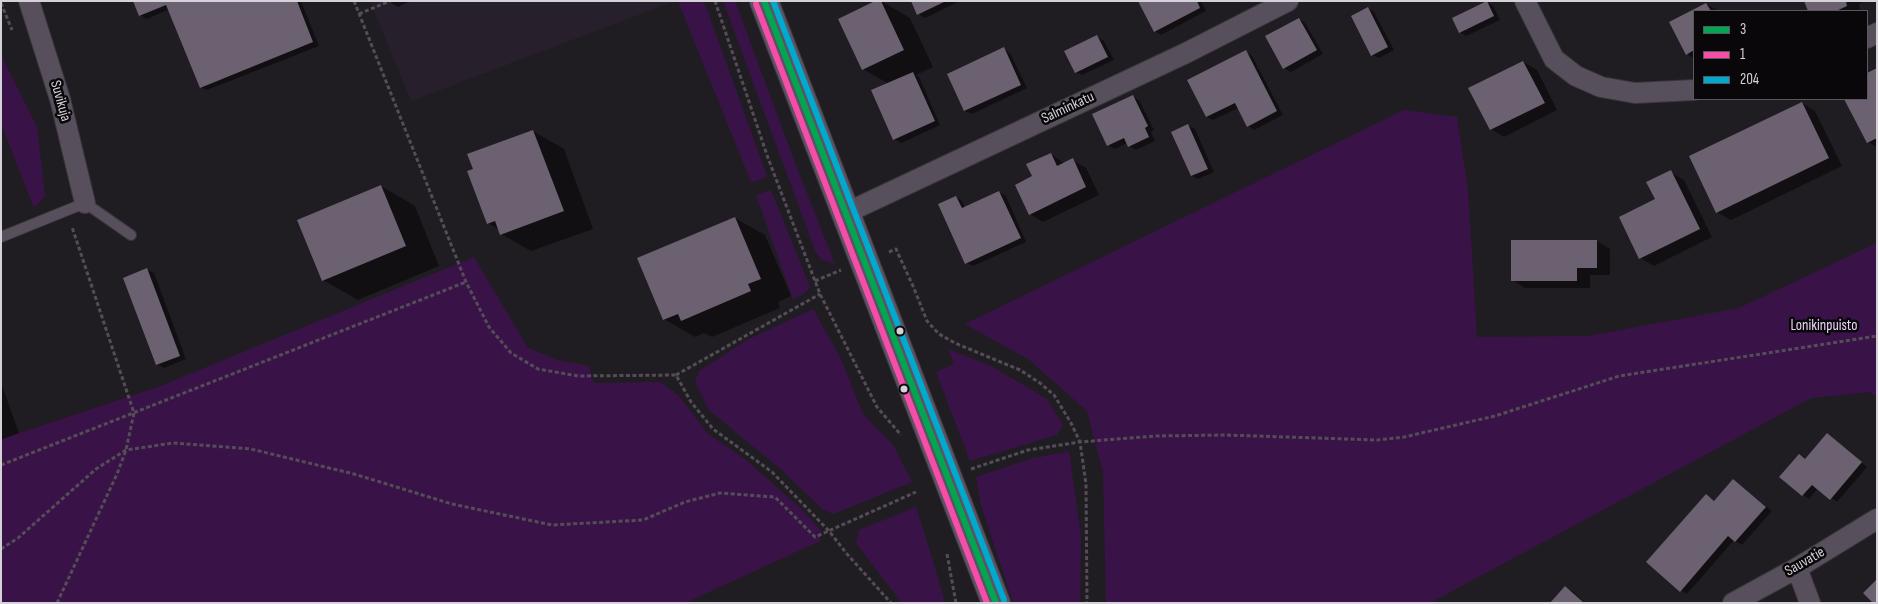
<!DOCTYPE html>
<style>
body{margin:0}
#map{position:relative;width:1878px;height:604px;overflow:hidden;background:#201d22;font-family:"Sofia Sans Condensed",sans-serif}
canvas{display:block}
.frame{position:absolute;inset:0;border:2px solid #d5d1d8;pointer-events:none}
.legend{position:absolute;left:1693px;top:10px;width:175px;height:90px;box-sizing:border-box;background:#09070a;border:1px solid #5b585c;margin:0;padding:6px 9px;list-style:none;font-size:15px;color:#d5d1d8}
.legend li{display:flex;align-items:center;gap:10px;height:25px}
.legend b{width:25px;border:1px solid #5b585c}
</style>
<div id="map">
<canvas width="1878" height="604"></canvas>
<div class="frame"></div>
<ul class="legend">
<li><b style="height:6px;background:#00a651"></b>3</li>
<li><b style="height:6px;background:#f54da8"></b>1</li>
<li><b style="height:6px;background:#00a9ce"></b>204</li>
</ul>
</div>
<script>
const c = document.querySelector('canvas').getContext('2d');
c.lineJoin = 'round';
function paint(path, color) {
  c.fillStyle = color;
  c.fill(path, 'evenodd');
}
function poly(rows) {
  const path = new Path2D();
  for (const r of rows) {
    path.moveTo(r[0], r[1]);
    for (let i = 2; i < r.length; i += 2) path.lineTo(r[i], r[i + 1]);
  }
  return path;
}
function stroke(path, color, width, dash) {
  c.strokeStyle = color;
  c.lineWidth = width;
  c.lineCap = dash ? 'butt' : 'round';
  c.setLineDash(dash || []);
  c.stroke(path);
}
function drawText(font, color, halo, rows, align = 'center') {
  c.font = font + ' "Sofia Sans Condensed",sans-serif';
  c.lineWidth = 5;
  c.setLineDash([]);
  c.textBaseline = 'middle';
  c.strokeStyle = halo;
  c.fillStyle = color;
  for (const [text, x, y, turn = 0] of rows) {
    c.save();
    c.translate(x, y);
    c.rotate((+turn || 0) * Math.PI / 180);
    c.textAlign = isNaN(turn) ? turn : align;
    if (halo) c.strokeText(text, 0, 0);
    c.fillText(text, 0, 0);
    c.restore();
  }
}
paint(poly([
 [370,1,675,1,411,101]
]), '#281f2c');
paint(poly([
 [678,1,704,1,767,176,763,179,751,182],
 [723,1,735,1,797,168,835,264,822,260,816,253],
 [1,55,37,127,45,196,34,208,1,123],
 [1404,110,1457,117,1468,190,1477,337,1588,336,1739,308,1877,243,1877,397,1870,392,1811,398,1430,603,1106,603,1103,472,1087,411,1028,359,965,324],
 [771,190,810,287,805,293,793,299,756,195],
 [474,257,528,348,557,360,589,366,594,383,660,382,679,396,707,433,746,460,799,507,821,530,820,541,685,603,1,603,1,439,158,387],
 [813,309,840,357,863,414,893,445,912,482,833,514,822,509,783,471,709,410,695,382,699,371,749,339],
 [948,349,991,366,1047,399,1063,425,1057,435,970,461,936,372,954,364],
 [1069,451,1081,537,1080,603,1013,603,981,505,976,477,1030,459],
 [916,507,934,564,945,603,902,603,856,543,859,530]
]), '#391348');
paint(poly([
 [135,1,301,1,319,46,207,90,200,87,170,9,147,19,140,15],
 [388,1,411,1,398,7],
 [881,1,910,18,933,67,916,75,919,77,940,125,901,143,894,139,889,84,863,69],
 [912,1,960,1,925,18,918,14],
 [1139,1,1201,1,1206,11,1161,35,1155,31],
 [1805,1,1865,1,1859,4,1860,11,1810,11],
 [1487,2,1493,6,1500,20,1466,36,1460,32],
 [1706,4,1719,11,1694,11,1694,58,1686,54,1670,23],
 [1368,8,1374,12,1394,50,1379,58,1372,55],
 [1299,19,1305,23,1323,54,1291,72,1284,68,1267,37],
 [1097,37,1104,41,1114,60,1082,75,1076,72],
 [1004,49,1010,53,1027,88,972,114,965,111,948,75],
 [1246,52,1252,56,1283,115,1254,130,1248,126,1238,108,1213,120,1207,117],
 [1523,62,1537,70,1557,110,1504,137,1491,129],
 [1877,70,1877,147,1868,142,1846,99,1867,99,1867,75],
 [1133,97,1139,100,1154,130,1151,132,1155,141,1136,150,1129,146,1127,143,1115,149,1108,145],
 [1802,103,1815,111,1842,166,1731,220,1717,212],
 [1188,126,1195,129,1214,172,1198,179,1192,176],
 [533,131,564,149,593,229,531,251,501,234,500,230,488,223,474,169],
 [1051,154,1065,164,1072,160,1086,168,1099,195,1043,222,1030,214],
 [1670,172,1684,180,1712,237,1654,266,1640,258,1656,200],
 [381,186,415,206,439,266,358,300,323,280],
 [999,192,1006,196,1026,242,973,266,966,263,956,197,962,201,965,208],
 [735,218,765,235,791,296,778,302,780,308,712,337,704,333,695,337,664,319],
 [1597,241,1610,249,1610,275,1590,275,1590,288,1525,288,1512,280],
 [147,270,154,273,186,359,164,368,157,364],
 [1,383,19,433,1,440],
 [1828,435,1867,467,1837,502,1818,488,1809,499,1781,477,1799,456,1806,460],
 [1733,480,1772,511,1742,545,1734,540,1687,594,1680,590,1706,495,1715,501],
 [1566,588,1572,591,1585,603,1552,603]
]), '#0007');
paint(poly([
 [133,1,297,1,313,42,200,88,166,5,139,16],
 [875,1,881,1,904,50,862,70,838,19],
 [911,1,946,1,917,15],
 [1138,1,1197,1,1200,8,1154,32],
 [1487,1,1494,16,1459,33,1452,18],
 [1804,1,1846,1,1847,6,1836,11,1808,11],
 [1706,3,1711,11,1694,11,1694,50,1686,55,1669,22],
 [1368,7,1388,47,1371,56,1351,16],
 [1299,18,1317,50,1283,69,1265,36],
 [1097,35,1108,57,1075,73,1064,51],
 [1004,47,1021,85,964,111,947,74],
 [1246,50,1277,111,1247,127,1235,103,1206,117,1187,80],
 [1523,61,1545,103,1490,130,1468,88],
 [1877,68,1877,138,1867,143,1844,99,1867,99,1867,73],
 [913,72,935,121,893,140,871,90],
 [1133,95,1148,126,1145,128,1149,137,1128,147,1124,138,1107,146,1092,114],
 [1802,102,1829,158,1716,213,1689,156],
 [1188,124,1208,169,1191,176,1171,132],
 [533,130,564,211,500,235,495,221,487,224,467,171,473,169,467,154],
 [1051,153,1057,166,1073,158,1086,187,1029,215,1015,185,1032,176,1026,164],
 [1671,170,1700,229,1639,259,1619,217,1655,199,1646,182],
 [381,185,406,246,322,281,297,220],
 [999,191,1021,238,965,264,938,204,956,196,962,208],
 [735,217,761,279,748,284,751,291,681,321,678,314,663,320,637,258],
 [1511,240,1597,240,1597,268,1577,268,1577,281,1511,281],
 [147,268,180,356,156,365,123,278],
 [1827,433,1862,462,1830,500,1812,485,1802,496,1779,477,1799,454,1805,459],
 [1733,479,1766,507,1735,542,1728,536,1680,592,1646,562,1706,494,1714,501],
 [1877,579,1877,603,1873,603,1863,593],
 [1565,586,1584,603,1550,603]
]), '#6c6171');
const service = poly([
 [1,237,85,203,131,235]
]);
const minor = poly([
 [29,1,60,99,85,203],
 [1525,1,1554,59,1576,76,1601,87,1635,93,1694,90],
 [1867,38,1877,33],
 [846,213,1186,53,1288,1],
 [1797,568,1810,603],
 [1733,603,1797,568,1877,519]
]);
const secondary = poly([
 [764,1,996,603]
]);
stroke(service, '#39373b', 12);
stroke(minor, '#39373b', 22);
stroke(secondary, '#39373b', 30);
stroke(poly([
 [354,1,466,282,489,327,511,353,538,369,578,376,676,375,691,402,713,429,772,472,829,531,847,554,891,603],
 [715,1,768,158,820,294,877,407,901,435],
 [1,3,12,30],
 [359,14,390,1],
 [889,252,896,249,913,286,927,321,939,334,955,343,1020,370,1040,383,1054,395,1071,423,1080,442,1086,484,1087,603],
 [815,281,841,270],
 [676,375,820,294],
 [1,465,466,282],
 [971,469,1028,450,1080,442,1155,436,1226,435,1377,440,1404,437,1495,416,1619,376,1877,336],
 [1,549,18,538,96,469,126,450,173,443,251,449,354,474,452,504,552,525,643,520,685,502,720,493,775,497,815,537,916,492],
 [947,554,956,603],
 [57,603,117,474,126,450,134,413,72,227]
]), '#544d57', 3, [4, 2.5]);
stroke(service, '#584f5c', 10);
stroke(minor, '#584f5c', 20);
stroke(secondary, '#5d5263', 28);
stroke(poly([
 [764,1,996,603]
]), '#00a651', 6);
stroke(poly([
 [756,4,987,603]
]), '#f54da8', 6);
stroke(poly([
 [773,1,1004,600]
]), '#00a9ce', 6);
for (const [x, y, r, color] of [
 [900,331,4.5,"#d5d1d8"],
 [904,389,4.5,"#d5d1d8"]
]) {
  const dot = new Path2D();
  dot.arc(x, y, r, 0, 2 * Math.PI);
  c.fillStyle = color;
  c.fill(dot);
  stroke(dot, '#09070a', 2);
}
drawText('15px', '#d5d1d8', '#09070a', [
 ["Suvikuja",60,101,74],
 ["Salminkatu",1068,108,-25],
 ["Sauvatie",1805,562,-30]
]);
drawText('15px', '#ebd2f8', '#09070a', [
 ["Lonikinpuisto",1824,326]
]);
</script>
